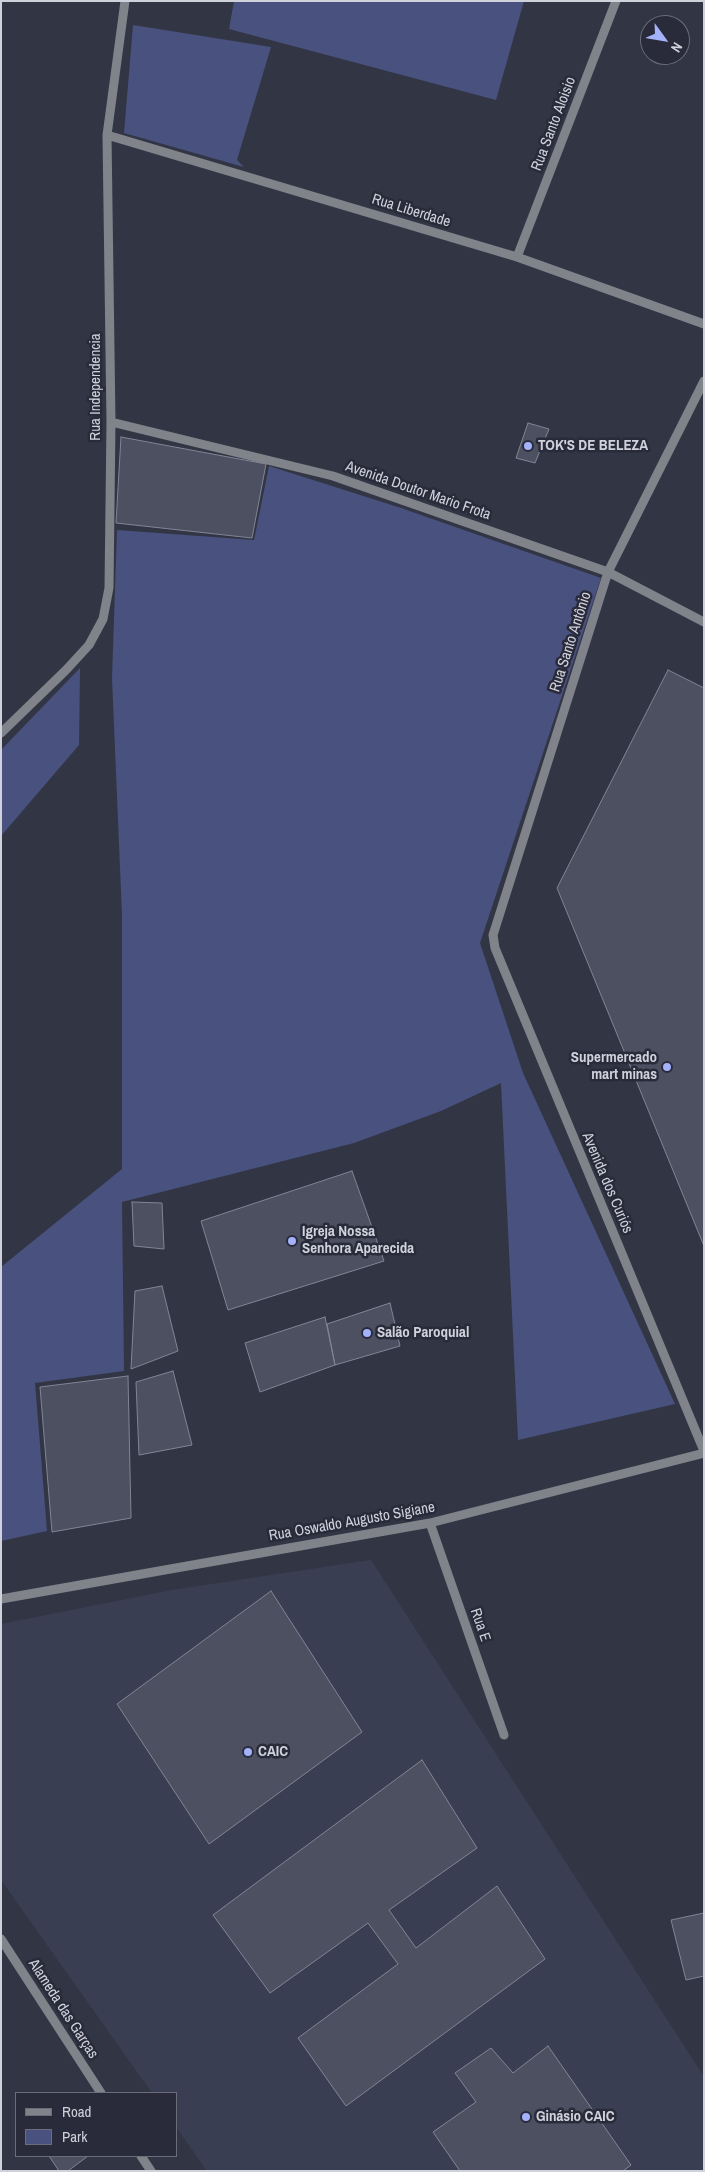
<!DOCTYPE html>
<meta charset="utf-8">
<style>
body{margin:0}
#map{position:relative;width:705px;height:2172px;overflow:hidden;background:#323644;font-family:"Archivo Narrow",sans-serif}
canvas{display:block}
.frame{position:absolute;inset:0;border:2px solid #cfd1db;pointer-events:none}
.legend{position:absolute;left:15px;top:2092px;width:162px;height:65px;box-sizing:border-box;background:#292b3a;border:1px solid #6b6d7a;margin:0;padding:6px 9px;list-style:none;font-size:15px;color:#cfd1db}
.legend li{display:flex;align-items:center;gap:10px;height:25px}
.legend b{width:25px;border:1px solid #6b6d7a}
.north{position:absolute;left:640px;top:15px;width:50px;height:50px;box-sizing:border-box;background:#292b3a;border:1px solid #6b6d7a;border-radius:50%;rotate:122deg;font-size:14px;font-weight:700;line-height:20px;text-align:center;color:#cfd1db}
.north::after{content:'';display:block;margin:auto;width:18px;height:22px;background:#a4b2fc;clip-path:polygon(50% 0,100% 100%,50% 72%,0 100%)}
</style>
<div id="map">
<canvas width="705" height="2172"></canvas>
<div class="frame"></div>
<ul class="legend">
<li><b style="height:6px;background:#81838b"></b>Road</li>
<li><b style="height:14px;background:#49517f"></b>Park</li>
</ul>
<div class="north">N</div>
</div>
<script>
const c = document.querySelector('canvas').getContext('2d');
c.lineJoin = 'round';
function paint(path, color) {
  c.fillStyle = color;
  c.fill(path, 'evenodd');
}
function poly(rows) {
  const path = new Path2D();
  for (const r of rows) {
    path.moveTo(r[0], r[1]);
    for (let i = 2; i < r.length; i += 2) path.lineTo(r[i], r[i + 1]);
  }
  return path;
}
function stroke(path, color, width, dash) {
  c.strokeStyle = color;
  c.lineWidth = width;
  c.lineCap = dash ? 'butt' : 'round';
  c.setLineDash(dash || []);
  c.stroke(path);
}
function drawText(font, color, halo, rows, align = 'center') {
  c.font = font + ' "Archivo Narrow",sans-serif';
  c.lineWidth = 5;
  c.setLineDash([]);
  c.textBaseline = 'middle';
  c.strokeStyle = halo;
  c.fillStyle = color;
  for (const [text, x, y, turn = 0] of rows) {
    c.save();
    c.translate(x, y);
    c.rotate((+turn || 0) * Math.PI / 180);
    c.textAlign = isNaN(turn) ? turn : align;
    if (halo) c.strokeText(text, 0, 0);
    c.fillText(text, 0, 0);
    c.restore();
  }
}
paint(poly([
 [371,1560,704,2077,704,2171,207,2171,176,2127,176,2093,152,2093,1,1880,1,1624,172,1590]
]), '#3a3e53');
paint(poly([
 [234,1,524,1,496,100,229,29],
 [133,25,271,47,237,160,244,167,124,133],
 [269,466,401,508,601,578,480,943,523,1073,675,1404,518,1440,501,1083,441,1111,354,1143,122,1202,124,1371,35,1383,47,1531,1,1541,1,1267,122,1169,122,915,112,678,117,530,254,540],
 [80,668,79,745,1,836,1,750]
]), '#49517f');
const building = poly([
 [528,423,549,429,535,463,516,458,528,423],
 [121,437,266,464,252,538,116,523,121,437],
 [668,670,704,688,704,1246,557,888,668,670],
 [352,1171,384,1261,228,1310,201,1221,352,1171],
 [132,1202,162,1203,164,1249,134,1246,132,1202],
 [162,1286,178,1351,131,1369,135,1291,162,1286],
 [390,1303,400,1346,335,1365,327,1324,390,1303],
 [325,1317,335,1365,260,1392,245,1343,325,1317],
 [173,1371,192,1445,139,1455,136,1382,173,1371],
 [128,1376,131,1518,52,1532,40,1387,128,1376],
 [271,1591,362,1732,209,1844,117,1704,271,1591],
 [422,1760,477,1848,389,1910,416,1948,497,1886,545,1959,346,2106,298,2038,398,1964,368,1923,270,1993,213,1915,422,1760],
 [704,1913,704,1976,686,1980,671,1920,704,1913],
 [548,2046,631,2165,623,2171,460,2171,433,2132,476,2102,455,2073,491,2048,513,2073,548,2046],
 [49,2156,88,2156,68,2171,59,2171,49,2156]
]);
paint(building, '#4c5060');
stroke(building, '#818596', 1);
stroke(poly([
 [107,135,517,257,704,324],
 [517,257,616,1],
 [704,381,608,572,493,935,495,948,704,1451],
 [111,422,333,476,608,572,704,622],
 [1,733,66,670,89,645,103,619,109,588,111,422,107,135,125,1],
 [430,1523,504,1735],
 [1,1599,430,1523,704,1453],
 [1,1939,101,2093],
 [141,2156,151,2171]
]), '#81838b', 9);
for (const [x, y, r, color] of [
 [528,446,5,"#a4b2fc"],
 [667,1067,5,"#a4b2fc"],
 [292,1241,5,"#a4b2fc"],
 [367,1333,5,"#a4b2fc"],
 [248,1752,5,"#a4b2fc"],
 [526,2117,5,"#a4b2fc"]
]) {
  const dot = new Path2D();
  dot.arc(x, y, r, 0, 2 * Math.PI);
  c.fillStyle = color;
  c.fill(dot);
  stroke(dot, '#292b3a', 2);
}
drawText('15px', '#cfd1db', '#292b3a', [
 ["Rua Santo Aloisio",554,124,-69],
 ["Rua Liberdade",411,211,17],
 ["Rua Independencia",96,387,-90],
 ["Avenida Doutor Mario Frota",418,491,19],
 ["Rua Santo Antônio",571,642,-72],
 ["Avenida dos Curiós",607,1183,67],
 ["Rua Oswaldo Augusto Sigiane",352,1522,-10],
 ["Rua E",480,1625,71],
 ["Alameda das Garças",63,2009,57]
]);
drawText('bold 15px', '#cfd1db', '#292b3a', [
 ["TOK'S DE BELEZA",538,446],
 ["Supermercado",657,1058,"right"],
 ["mart minas",657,1075,"right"],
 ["Igreja Nossa",302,1232],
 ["Senhora Aparecida",302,1249],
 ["Salão Paroquial",377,1333],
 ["CAIC",258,1752],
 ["Ginásio CAIC",536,2117]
], 'left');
</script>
